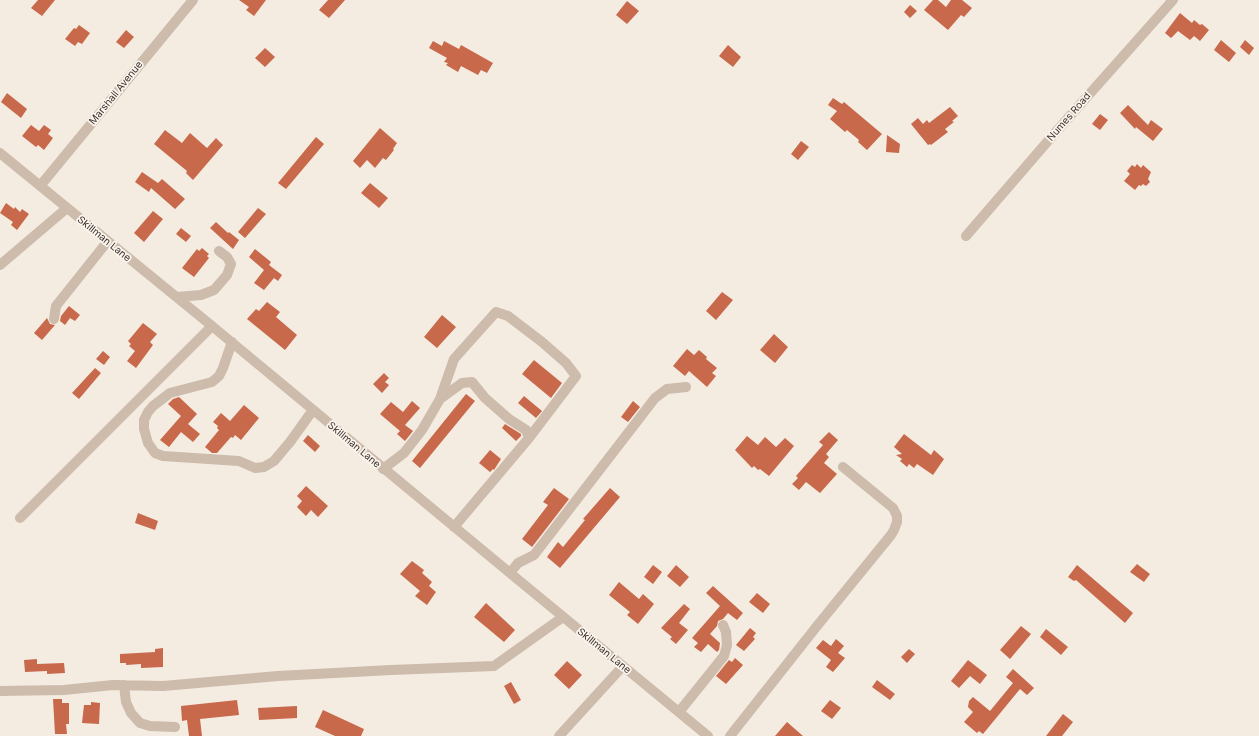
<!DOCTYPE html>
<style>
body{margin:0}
canvas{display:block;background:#f4ebe1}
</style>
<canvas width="1259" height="736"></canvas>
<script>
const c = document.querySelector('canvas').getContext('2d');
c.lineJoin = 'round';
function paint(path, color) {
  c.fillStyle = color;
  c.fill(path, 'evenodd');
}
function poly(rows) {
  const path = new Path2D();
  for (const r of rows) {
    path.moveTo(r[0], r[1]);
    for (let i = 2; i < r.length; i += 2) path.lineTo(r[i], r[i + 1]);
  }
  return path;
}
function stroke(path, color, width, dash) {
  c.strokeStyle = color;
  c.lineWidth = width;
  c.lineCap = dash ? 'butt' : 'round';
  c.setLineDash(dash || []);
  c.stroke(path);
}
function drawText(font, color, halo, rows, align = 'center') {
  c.font = font + ' Inter,sans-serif';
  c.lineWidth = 3.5;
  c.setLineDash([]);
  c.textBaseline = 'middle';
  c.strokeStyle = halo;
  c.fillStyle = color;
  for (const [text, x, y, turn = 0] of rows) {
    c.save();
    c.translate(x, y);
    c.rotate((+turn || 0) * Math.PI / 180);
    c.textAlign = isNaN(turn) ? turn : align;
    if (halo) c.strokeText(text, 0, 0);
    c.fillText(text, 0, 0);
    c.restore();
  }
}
paint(poly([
 [38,0,55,0,42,16,31,8],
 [239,0,266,0,254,16,246,10,249,7],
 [328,0,345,0,329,18,319,10],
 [933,0,938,0,946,7,951,0,962,0,972,8,964,17,961,15,948,30,924,10],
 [627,1,639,11,627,24,616,15],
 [910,5,917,11,910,18,904,12],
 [1180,13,1192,23,1194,20,1200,25,1202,24,1209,30,1200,41,1194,36,1190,40,1178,31,1171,38,1165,33],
 [79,25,90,33,82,44,78,42,75,46,65,39,74,28,76,29],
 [126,30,134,37,124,48,116,42],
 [1221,40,1236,53,1229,62,1214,50],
 [1245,40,1254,48,1249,55,1240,47],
 [433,41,442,46,444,41,459,49,461,45,493,63,487,73,481,70,478,75,461,66,458,72,446,65,448,63,444,62,447,58,429,48],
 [728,45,741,57,733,67,719,56],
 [265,48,275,57,265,67,255,58],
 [7,93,27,109,21,118,1,102],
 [833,98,842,104,844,102,882,134,867,150,858,142,859,140,847,130,845,132,830,119,837,111,828,105],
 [1128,105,1148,125,1151,120,1163,129,1153,141,1136,127,1135,129,1120,113],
 [950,107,958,116,952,121,954,122,945,129,948,132,931,145,930,144,928,145,911,124,918,118,923,124,927,120,929,123],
 [1100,114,1108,120,1100,130,1092,124],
 [31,125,39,131,44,125,51,130,48,134,53,138,44,150,38,145,36,147,22,136],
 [380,128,397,143,393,149,394,150,386,160,383,158,375,168,367,160,360,168,353,161],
 [165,130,182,143,190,133,207,148,216,138,223,145,193,180,186,173,187,171,154,144],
 [887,135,900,144,899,153,886,152],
 [316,137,324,144,286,189,278,183],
 [801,141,809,147,798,160,791,154],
 [1137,164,1141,168,1143,165,1151,172,1148,179,1150,182,1146,186,1143,184,1141,186,1139,185,1135,190,1124,181,1130,174,1127,171,1132,165,1135,167],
 [142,172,158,183,162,179,185,199,175,209,151,188,149,192,135,182],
 [370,183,388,198,379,208,361,193],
 [6,203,14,209,15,207,20,212,22,209,29,214,17,230,11,225,13,222,0,213],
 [258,208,266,214,245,238,238,232],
 [153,211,163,219,144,242,134,233],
 [216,222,228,233,229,232,239,240,233,249,210,228],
 [181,228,191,236,186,242,176,234],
 [202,248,209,254,207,256,209,258,194,277,182,268,197,249,199,251],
 [255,249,271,262,269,265,282,275,278,281,274,278,264,290,254,283,264,270,249,257],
 [722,292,733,300,716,320,706,311],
 [267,302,280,312,276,317,297,335,285,350,247,319,256,309,259,311],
 [69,306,80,315,75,321,70,318,65,325,60,321,61,316],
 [442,315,456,327,437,348,424,337],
 [47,318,50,324,55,325,42,340,34,333],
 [143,323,157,334,150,342,153,345,136,368,127,361,135,351,129,346,131,344,128,341],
 [774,334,788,347,775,363,760,350],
 [687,349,694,355,699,350,707,357,706,359,717,368,712,373,716,376,707,387,689,371,685,376,673,366],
 [103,351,110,357,104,365,96,359],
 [534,360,562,383,551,398,522,374],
 [95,368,101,373,79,399,72,393],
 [384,373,389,378,385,382,389,385,382,393,373,384],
 [466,394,475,401,420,468,412,461],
 [524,396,542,411,536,418,518,403],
 [179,397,197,414,188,424,200,434,193,442,181,432,169,447,160,440,181,416,168,404,173,399],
 [412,401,420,408,405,425,413,431,405,441,397,434,400,431,380,414,391,402,403,412],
 [633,401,640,407,628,422,621,417],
 [244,405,259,418,241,440,235,435,233,438,231,437,217,453,212,453,205,447,219,430,217,428,218,426,213,422,221,413,230,421],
 [505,424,521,434,521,436,516,441,502,428],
 [829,432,838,440,826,454,829,457,824,463,837,474,820,493,806,482,799,490,792,484,798,478,796,476,823,445,819,442],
 [904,434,931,455,934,450,944,459,933,475,917,464,914,468,909,464,907,467,900,461,902,459,896,455,902,454,894,447],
 [308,435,320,446,315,452,303,441],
 [747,436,758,445,765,437,776,447,785,438,794,446,769,476,760,469,758,470,754,466,752,468,735,450],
 [490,450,501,459,494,470,493,469,490,472,479,463],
 [306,486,328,506,318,517,311,510,306,516,297,507,302,501,297,496],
 [554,488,569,499,532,547,522,539,548,505,543,502],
 [610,488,620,497,560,568,547,557,558,542,563,547,585,520,583,519],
 [138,513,158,521,155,530,135,523],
 [412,561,424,570,422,573,432,582,429,586,436,592,427,605,415,596,420,591,400,574],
 [1137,564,1150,574,1144,582,1130,572],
 [653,565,662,572,653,584,644,577],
 [676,565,689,577,680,587,667,576],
 [1077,565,1133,613,1125,623,1076,580,1074,581,1068,577],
 [619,582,639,599,643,594,654,604,638,624,627,615,630,612,609,595],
 [713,586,743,613,737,620,728,613,723,619,718,621,717,626,710,634,720,643,719,650,717,652,708,644,701,652,694,647,698,643,692,638,720,606,706,593],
 [757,593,770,604,763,613,749,602],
 [486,603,515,630,504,642,474,617],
 [684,604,690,609,679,623,688,630,676,644,670,639,672,637,661,628],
 [1021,626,1031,634,1010,659,1000,650],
 [750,628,756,633,753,637,755,639,744,651,736,645],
 [1046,629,1068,647,1061,655,1040,637],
 [836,639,844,646,838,653,845,658,833,672,826,667,831,660,816,648,823,640,831,646],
 [163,648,163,667,141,668,141,664,126,665,126,663,120,663,120,654,155,652,155,649],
 [909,649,915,654,907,663,901,657],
 [735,658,743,665,726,684,716,676,729,660,732,662],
 [37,659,37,664,64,663,65,673,47,674,47,671,25,672,24,660],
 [968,660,987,675,980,684,970,676,959,688,951,681],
 [567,661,582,675,569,689,554,675],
 [1013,669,1034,688,1027,695,1020,689,983,734,979,731,977,733,964,722,973,712,968,707,969,701,973,697,990,711,1013,683,1006,677],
 [877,680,895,694,890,700,872,687],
 [511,682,521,700,514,704,504,686],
 [53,699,62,699,62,703,69,703,69,724,66,724,67,734,55,734],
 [237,700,239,715,200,719,202,736,189,736,187,720,182,721,181,706],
 [830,700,841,708,832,719,821,711],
 [91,702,100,703,99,724,82,723,84,705,91,705],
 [297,706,297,718,259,720,258,708],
 [323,710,364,729,361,736,335,736,315,727],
 [1063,714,1073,722,1062,736,1046,736],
 [787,722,803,736,775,736]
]), '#c8694b');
stroke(poly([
 [0,153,212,326,510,573,708,736],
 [40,186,193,0],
 [966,236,1054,134,1173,0],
 [0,265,67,208],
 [177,297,201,295,214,290,227,275,231,264,227,257,219,251],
 [54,319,56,306,107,242],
 [232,342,223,368,219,376,212,382,170,393,153,406,148,412,144,420,144,429,148,443,155,453,163,456,239,461,255,468,264,467,274,461,290,442,313,410],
 [440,399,462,383,472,382,485,398,509,419,526,430,529,438],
 [383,469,404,453,422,430,440,399,454,359,496,312,508,316,542,342,566,363,576,376,529,438,454,527],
 [20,518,212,326],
 [510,573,518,563,534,555,655,398,667,389,686,387],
 [124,685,126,702,131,713,140,723,150,726,175,727],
 [0,691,64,690,113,685,163,686,278,676,391,670,494,666,563,617],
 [679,712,724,656,727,645,726,632,723,625],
 [559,736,623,666],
 [730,736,817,626,891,535,894,530,897,522,897,516,893,508,843,467]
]), '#cdbbac', 10);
drawText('10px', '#3b302b', '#fbf5ee', [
 ["Marshall Avenue",116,93,-51],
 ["Numes Road",1069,117,-49],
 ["Skillman Lane",104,239,39],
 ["Skillman Lane",354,445,40],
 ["Skillman Lane",604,651,39]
]);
</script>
